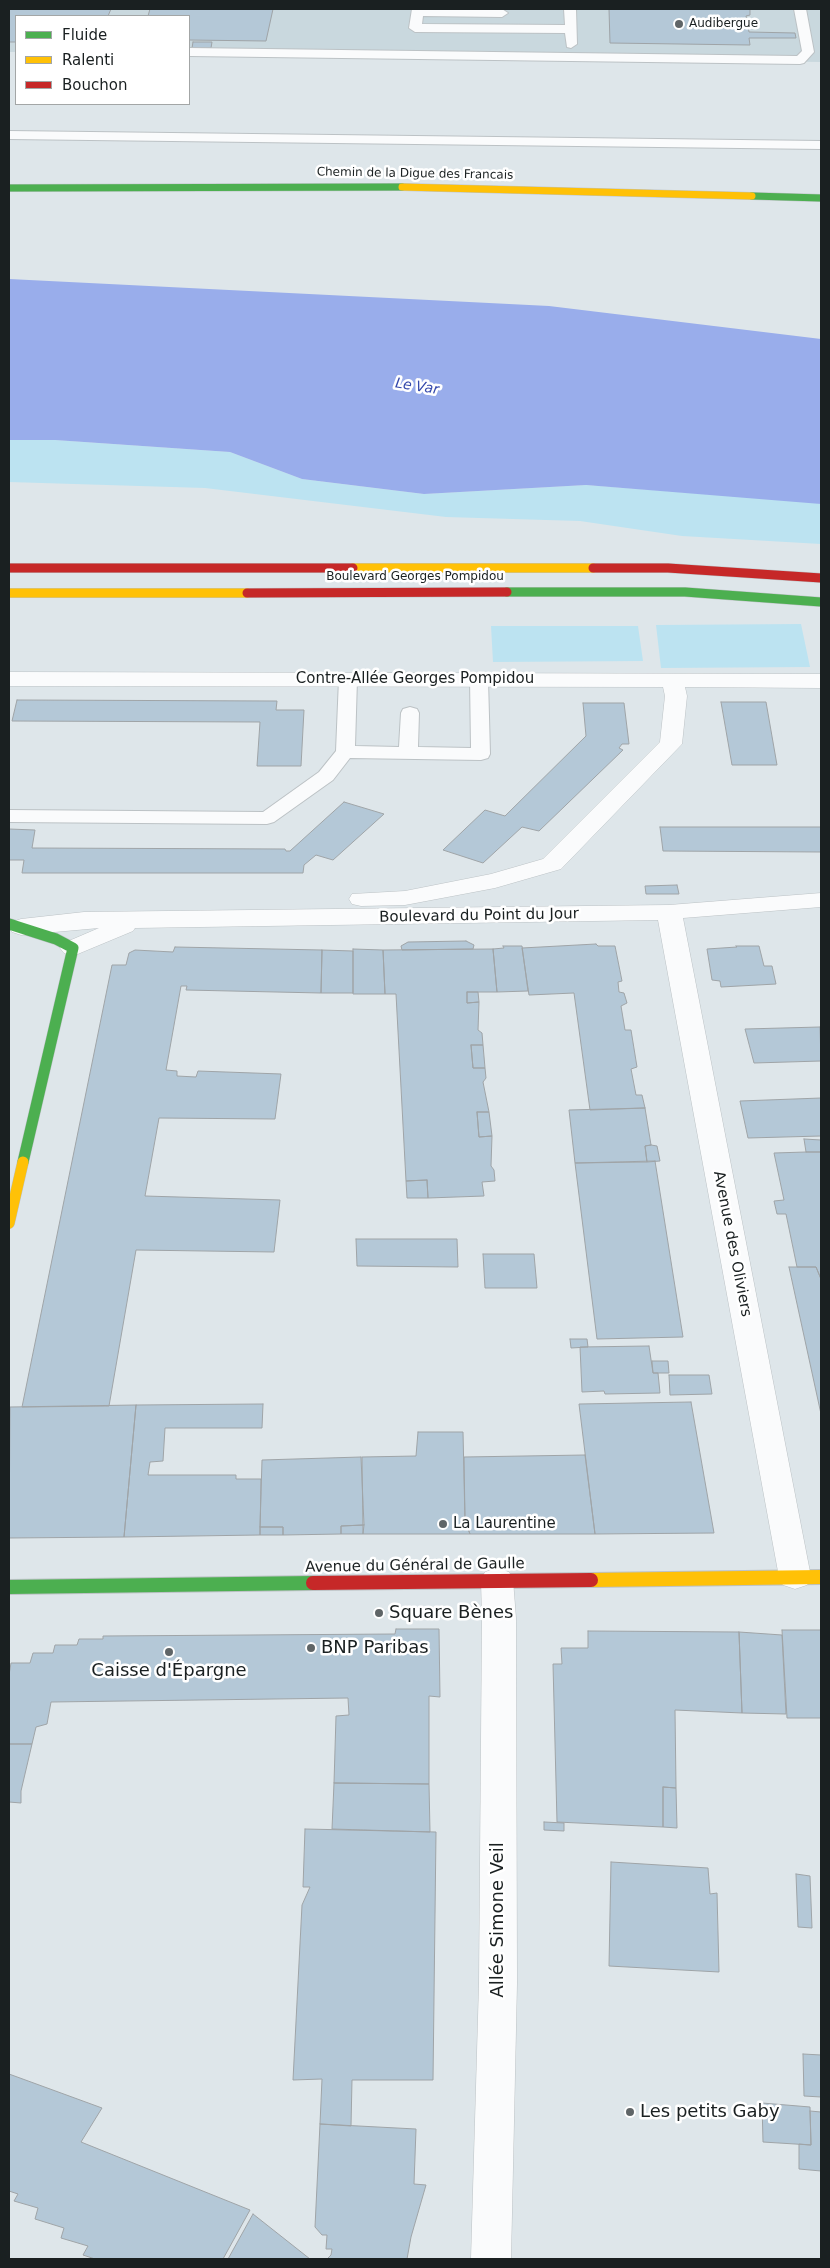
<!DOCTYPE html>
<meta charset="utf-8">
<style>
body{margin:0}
#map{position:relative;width:830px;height:2268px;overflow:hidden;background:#dee6ea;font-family:"DejaVu Sans",sans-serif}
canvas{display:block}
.frame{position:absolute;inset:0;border:10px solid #1a2021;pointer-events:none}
.legend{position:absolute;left:15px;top:15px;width:175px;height:90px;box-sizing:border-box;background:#fff;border:1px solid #a3a6a6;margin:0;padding:6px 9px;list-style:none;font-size:15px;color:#1a2021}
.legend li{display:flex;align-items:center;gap:10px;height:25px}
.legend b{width:25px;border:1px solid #a3a6a6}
</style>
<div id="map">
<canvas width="830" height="2268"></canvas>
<div class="frame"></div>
<ul class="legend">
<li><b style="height:6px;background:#4caf50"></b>Fluide</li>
<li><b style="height:6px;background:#ffc107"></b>Ralenti</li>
<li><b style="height:6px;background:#c62828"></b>Bouchon</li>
</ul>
</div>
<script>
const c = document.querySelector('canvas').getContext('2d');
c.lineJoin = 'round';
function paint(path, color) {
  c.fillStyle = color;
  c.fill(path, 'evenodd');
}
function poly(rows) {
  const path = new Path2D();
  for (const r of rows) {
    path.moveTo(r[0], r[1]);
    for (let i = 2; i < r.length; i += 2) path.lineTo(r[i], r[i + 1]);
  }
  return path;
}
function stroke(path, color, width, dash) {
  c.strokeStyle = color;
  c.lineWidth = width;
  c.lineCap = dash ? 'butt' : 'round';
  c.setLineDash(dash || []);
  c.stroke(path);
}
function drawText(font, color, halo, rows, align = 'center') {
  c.font = font + ' "DejaVu Sans",sans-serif';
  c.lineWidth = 5;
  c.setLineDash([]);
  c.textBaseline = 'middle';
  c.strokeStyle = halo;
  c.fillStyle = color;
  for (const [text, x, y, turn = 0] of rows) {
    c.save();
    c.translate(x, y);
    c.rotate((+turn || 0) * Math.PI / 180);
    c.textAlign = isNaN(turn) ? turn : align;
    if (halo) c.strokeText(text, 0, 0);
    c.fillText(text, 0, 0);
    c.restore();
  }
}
paint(poly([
 [9,9,821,9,821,62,189,54,189,16,16,16,16,52,9,52]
]), '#c9d8de');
paint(poly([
 [9,440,55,440,230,452,302,479,424,494,586,485,812,502,821,504,821,544,682,536,580,521,446,517,205,488,9,482],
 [801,624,810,667,661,668,656,625],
 [491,626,638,626,643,661,493,662]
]), '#bce3f1');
paint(poly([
 [9,279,549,306,821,339,821,504,586,485,424,494,302,479,230,452,55,440,9,440]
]), '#99adeb');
const building = poly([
 [9,9,111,9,108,16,16,16,16,42,9,42,9,9],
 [150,9,273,9,266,41,189,40,189,16,148,16,150,9],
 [609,9,750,9,750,15,746,16,749,32,795,33,796,38,749,38,750,45,610,43,609,9],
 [193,42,212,42,211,48,192,48,193,42],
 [17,700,277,701,276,710,304,710,301,766,257,766,260,722,12,721,17,700],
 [721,702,766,702,777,765,732,765,721,702],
 [583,703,624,703,629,744,622,744,619,748,623,750,539,831,522,827,483,863,443,850,485,810,505,816,586,736,583,703],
 [344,802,384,814,333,860,316,855,304,865,303,873,22,873,24,860,9,860,9,829,35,830,32,848,285,849,286,851,290,851,344,802],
 [660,827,821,827,821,852,663,851,660,827],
 [677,885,679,894,646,894,645,886,677,885],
 [466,941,474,945,473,949,402,950,401,946,408,942,466,941],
 [596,944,598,946,615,946,622,981,618,982,619,992,624,993,627,1003,621,1006,625,1030,631,1030,637,1067,631,1069,636,1095,642,1095,645,1108,590,1110,574,993,529,995,522,948,596,944],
 [503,946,522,946,528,991,497,992,493,949,504,948,503,946],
 [736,946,759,946,764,966,772,966,776,984,721,987,720,981,712,980,707,949,737,947,736,946],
 [175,947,322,950,321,993,186,990,187,986,181,986,166,1070,177,1071,177,1076,196,1077,198,1071,281,1074,275,1119,159,1118,145,1196,280,1200,274,1252,136,1250,109,1406,22,1407,112,965,126,965,129,953,135,950,173,952,175,947],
 [353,949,383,950,385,994,353,994,353,949],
 [493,949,497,992,467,992,467,1003,479,1002,478,1030,482,1033,483,1045,471,1045,473,1068,485,1068,486,1078,483,1082,489,1112,477,1112,479,1137,492,1136,491,1166,494,1170,495,1181,482,1182,484,1196,428,1198,427,1180,406,1181,396,994,385,994,383,950,493,949],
 [322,950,353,951,353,993,321,993,322,950],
 [467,992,478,992,479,1002,467,1003,467,992],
 [820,1027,821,1061,754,1063,745,1029,820,1027],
 [471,1045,483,1045,485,1068,473,1068,471,1045],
 [821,1098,821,1136,748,1138,740,1101,821,1098],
 [645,1108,651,1145,645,1146,647,1162,575,1163,569,1110,645,1108],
 [477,1112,489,1112,492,1136,479,1137,477,1112],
 [804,1139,821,1140,821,1152,806,1152,804,1139],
 [651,1145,657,1146,660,1161,647,1162,645,1146,651,1145],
 [806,1152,821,1152,821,1279,816,1267,797,1267,786,1214,777,1214,774,1201,784,1200,774,1153,806,1152],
 [655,1161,683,1337,597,1339,575,1163,655,1161],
 [427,1180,428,1198,407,1198,406,1181,427,1180],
 [356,1239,457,1239,458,1267,357,1266,356,1239],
 [483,1254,534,1254,537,1288,485,1288,483,1254],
 [789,1267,816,1267,821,1279,821,1414,789,1267],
 [570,1339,587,1339,588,1347,571,1348,570,1339],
 [649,1346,653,1373,658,1373,660,1393,605,1394,604,1391,582,1392,580,1347,649,1346],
 [652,1361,668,1361,669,1373,653,1373,652,1361],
 [669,1375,709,1375,712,1394,670,1395,669,1375],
 [691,1402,714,1533,595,1534,579,1404,691,1402],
 [263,1404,262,1428,165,1428,163,1461,150,1462,148,1475,236,1475,236,1479,261,1479,260,1535,124,1537,136,1405,263,1404],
 [136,1405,124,1537,9,1538,10,1407,136,1405],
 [418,1432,463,1432,465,1521,470,1534,363,1534,362,1457,416,1456,418,1432],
 [585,1455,595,1534,470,1534,465,1521,464,1457,585,1455],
 [361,1457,364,1525,341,1526,341,1534,283,1535,283,1527,260,1527,262,1460,361,1457],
 [364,1525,363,1534,341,1534,341,1526,364,1525],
 [260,1527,283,1527,283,1535,260,1535,260,1527],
 [396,1629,439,1629,440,1697,429,1696,429,1784,334,1783,336,1716,349,1715,348,1698,51,1702,47,1724,36,1727,32,1744,9,1744,9,1675,11,1663,30,1663,33,1653,53,1653,55,1645,77,1645,79,1639,103,1639,103,1636,395,1634,396,1629],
 [782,1630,821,1630,821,1718,787,1718,782,1630],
 [588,1631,739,1632,742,1713,675,1710,676,1788,663,1787,663,1827,557,1822,553,1664,562,1664,561,1648,588,1648,588,1631],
 [739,1632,782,1635,786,1714,742,1713,739,1632],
 [9,1744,32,1744,21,1791,21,1803,9,1802,9,1744],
 [334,1783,429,1784,430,1832,332,1829,334,1783],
 [663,1787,676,1788,677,1828,663,1827,663,1787],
 [544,1822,564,1823,564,1831,544,1830,544,1822],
 [305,1829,436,1832,433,2080,352,2080,351,2126,320,2124,322,2079,293,2080,302,1905,310,1887,303,1887,305,1829],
 [611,1862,708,1868,710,1894,717,1893,719,1972,609,1966,611,1862],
 [796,1874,810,1876,812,1928,798,1927,796,1874],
 [803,2054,821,2055,821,2097,804,2096,803,2054],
 [9,2074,102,2108,81,2142,250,2210,223,2259,95,2259,83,2255,88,2246,61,2238,64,2228,35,2219,38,2208,14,2201,18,2194,9,2191,9,2074],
 [762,2103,810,2107,811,2145,763,2142,762,2103],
 [810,2111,821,2112,821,2171,799,2169,799,2144,811,2145,810,2111],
 [320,2124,416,2129,414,2184,426,2185,411,2237,407,2259,327,2259,331,2255,332,2249,326,2249,327,2235,322,2235,315,2227,320,2124],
 [253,2214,310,2259,228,2259,253,2214]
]);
paint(building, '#b4c8d7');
stroke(building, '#9fa4a7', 1);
const lane = poly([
 [412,9,502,9,508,13,502,17,423,16,422,24,565,25,564,9,576,9,577,44,571,48,567,47,565,33,415,32,409,28,412,9],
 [794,9,806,9,814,52,804,63,800,64,189,56,189,48,797,56,802,51,794,9],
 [9,131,821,141,821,149,9,139,9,131],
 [348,674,354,675,357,679,355,746,399,747,401,713,403,709,410,707,417,709,419,713,418,747,471,748,470,679,473,675,485,675,488,679,490,754,488,758,481,760,350,758,333,780,274,822,267,824,9,822,9,810,263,812,319,772,336,751,339,679,342,675,348,674]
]);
const street = poly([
 [9,672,821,674,821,688,685,687,687,696,682,744,561,869,495,888,405,905,361,906,352,904,349,899,352,894,405,891,491,874,543,859,660,742,665,696,663,687,9,686,9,672],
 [821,893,821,907,683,918,811,1577,807,1585,795,1589,783,1585,779,1577,658,920,135,928,133,931,73,956,64,953,60,948,64,943,99,928,21,935,12,932,9,927,12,922,21,919,84,912,669,905,821,893],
 [497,1568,509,1572,513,1580,516,1618,517,1983,511,2259,471,2259,479,1983,482,1618,481,1580,485,1572,497,1568]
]);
const fastFar3 = poly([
 [9,188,402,187],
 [752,196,821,198]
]);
const fastFar2 = poly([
 [507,592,685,592,821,602]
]);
const fastFar1 = poly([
 [9,924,56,939,73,948,23,1162]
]);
const fast = poly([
 [9,1587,313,1583]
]);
const slowFar3 = poly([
 [402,187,752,196]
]);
const slowFar2 = poly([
 [353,568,593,568],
 [9,593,247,593]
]);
const slowFar1 = poly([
 [9,1223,23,1162]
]);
const slow = poly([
 [591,1580,821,1577]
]);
const jamFar1 = poly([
 [9,568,353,568],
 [593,568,668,568,821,578],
 [247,593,507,592]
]);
const jam = poly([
 [313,1583,591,1580]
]);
stroke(lane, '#bcc2c5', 2);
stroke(street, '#bcc2c5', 1);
stroke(fastFar3, '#bcc2c5', 8);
stroke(fastFar2, '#bcc2c5', 10);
stroke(fastFar1, '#bcc2c5', 12);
stroke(fast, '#bcc2c5', 16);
stroke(slowFar3, '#bcc2c5', 8);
stroke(slowFar2, '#bcc2c5', 10);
stroke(slowFar1, '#bcc2c5', 12);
stroke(slow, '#bcc2c5', 16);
stroke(jamFar1, '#bcc2c5', 10);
stroke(jam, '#bcc2c5', 16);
paint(lane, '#fafbfc');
paint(street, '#fafbfc');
stroke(fastFar3, '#4caf50', 7);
stroke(fastFar2, '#4caf50', 9);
stroke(fastFar1, '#4caf50', 11);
stroke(fast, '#4caf50', 14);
stroke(slowFar3, '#ffc107', 7);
stroke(slowFar2, '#ffc107', 9);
stroke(slowFar1, '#ffc107', 11);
stroke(slow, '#ffc107', 14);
stroke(jamFar1, '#c62828', 9);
stroke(jam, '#c62828', 14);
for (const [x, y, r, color] of [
 [679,24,5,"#5f6567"],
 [443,1524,5,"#5f6567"],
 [379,1613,5,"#5f6567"],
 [311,1648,5,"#5f6567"],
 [169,1652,5,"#5f6567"],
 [630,2112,5,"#5f6567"]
]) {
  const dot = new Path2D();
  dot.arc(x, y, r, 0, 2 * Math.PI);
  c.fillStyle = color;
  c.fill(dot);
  stroke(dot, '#fff', 2);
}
drawText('12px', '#1a2021', '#fff', [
 ["Audibergue",689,24]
], 'left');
drawText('12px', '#1a2021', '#fff', [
 ["Chemin de la Digue des Francais",415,174,1],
 ["Boulevard Georges Pompidou",415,577]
]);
drawText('italic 14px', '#3549ac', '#fff', [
 ["Le Var",417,387,9]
]);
drawText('15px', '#1a2021', '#fff', [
 ["Contre-Allée Georges Pompidou",415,679],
 ["Boulevard du Point du Jour",479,916,-1],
 ["Avenue des Oliviers",732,1244,79],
 ["Avenue du Général de Gaulle",415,1566,-1]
]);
drawText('15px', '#1a2021', '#fff', [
 ["La Laurentine",453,1524]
], 'left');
drawText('18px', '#1a2021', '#fff', [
 ["Square Bènes",389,1613],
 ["BNP Paribas",321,1648],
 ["Caisse d'Épargne",169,1671,"center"],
 ["Les petits Gaby",640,2112]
], 'left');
drawText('18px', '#1a2021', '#fff', [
 ["Allée Simone Veil",498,1920,-90]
]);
</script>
